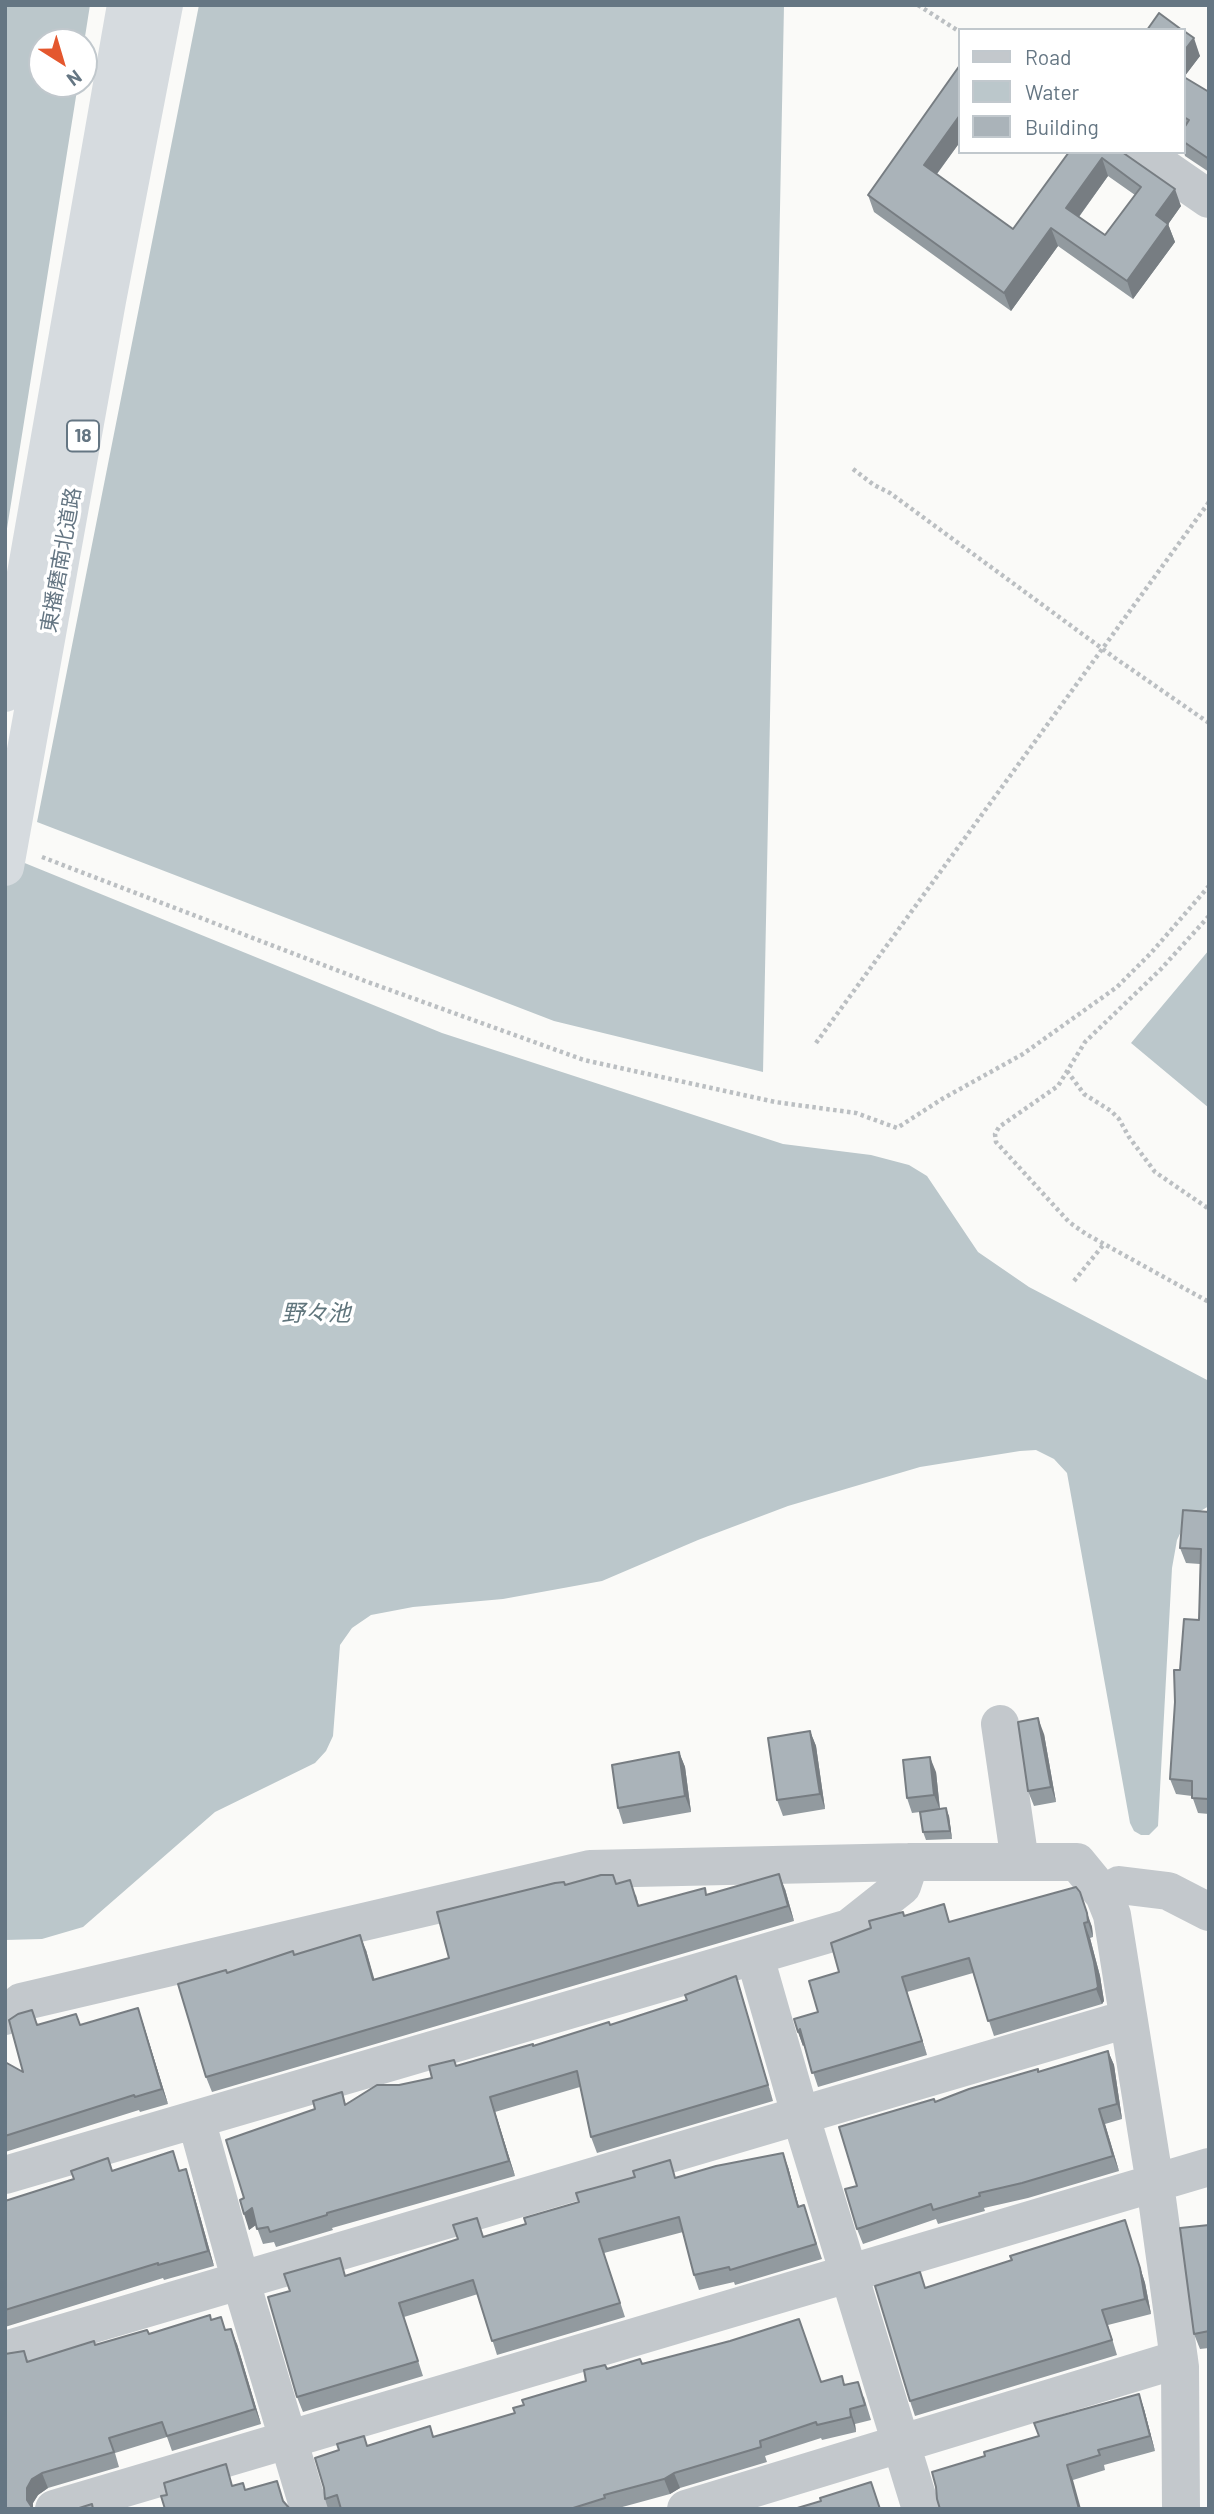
<!DOCTYPE html>
<meta charset="utf-8">
<style>
body{margin:0}
#map{position:relative;width:1214px;height:2514px;overflow:hidden;background:#fafaf8;font-family:Barlow,sans-serif}
canvas{display:block}
.frame{position:absolute;inset:0;border:7px solid #657683;pointer-events:none}
.legend{position:absolute;left:958px;top:28px;width:228px;height:126px;box-sizing:border-box;background:#fff;border:2px solid #c1c8cd;margin:0;padding:9px 12px;list-style:none;font-size:21px;color:#657683}
.legend li{display:flex;align-items:center;gap:14px;height:35px}
.legend b{width:35px;border:2px solid #c1c8cd}
.north{position:absolute;left:28px;top:28px;width:70px;height:70px;box-sizing:border-box;background:#fff;border:2px solid #c1c8cd;border-radius:50%;rotate:143deg;font-size:19px;font-weight:700;line-height:28px;text-align:center;color:#657683}
.north::after{content:'';display:block;margin:auto;width:24px;height:32px;background:#e4572e;clip-path:polygon(50% 0,100% 100%,50% 72%,0 100%)}
</style>
<div id="map">
<canvas width="1214" height="2514"></canvas>
<div class="frame"></div>
<ul class="legend">
<li><b style="height:9px;background:#c3c8cc"></b>Road</li>
<li><b style="height:19px;background:#bbc7cb"></b>Water</li>
<li><b style="height:19px;background:#aab3b9"></b>Building</li>
</ul>
<div class="north">N</div>
</div>
<script>
const c = document.querySelector('canvas').getContext('2d');
c.lineJoin = 'round';
function paint(path, color) {
  c.fillStyle = color;
  c.fill(path, 'evenodd');
}
function poly(rows) {
  const path = new Path2D();
  for (const r of rows) {
    path.moveTo(r[0], r[1]);
    for (let i = 2; i < r.length; i += 2) path.lineTo(r[i], r[i + 1]);
  }
  return path;
}
function stroke(path, color, width, dash) {
  c.strokeStyle = color;
  c.lineWidth = width;
  c.lineCap = dash ? 'butt' : 'round';
  c.setLineDash(dash || []);
  c.stroke(path);
}
function drawText(font, color, halo, rows, align = 'center') {
  c.font = font + ' Barlow,"Noto Sans JP",sans-serif';
  c.lineWidth = 7;
  c.setLineDash([]);
  c.textBaseline = 'middle';
  c.strokeStyle = halo;
  c.fillStyle = color;
  for (const [text, x, y, turn = 0] of rows) {
    c.save();
    c.translate(x, y);
    c.rotate((+turn || 0) * Math.PI / 180);
    c.textAlign = isNaN(turn) ? turn : align;
    if (halo) c.strokeText(text, 0, 0);
    c.fillText(text, 0, 0);
    c.restore();
  }
}
paint(poly([
 [5,5,90,5,84,43,42,42,42,84,78,84,5,541],
 [199,5,784,5,763,1072,554,1021,37,822],
 [5,855,442,1033,783,1144,871,1155,909,1165,927,1176,978,1252,1029,1287,1209,1381,1209,1506,1187,1519,1177,1540,1172,1568,1158,1826,1149,1835,1141,1835,1134,1831,1130,1823,1067,1473,1054,1459,1036,1450,1020,1451,920,1467,788,1506,698,1540,602,1581,503,1599,413,1607,371,1615,352,1628,340,1645,333,1736,326,1751,315,1763,215,1812,83,1927,42,1939,5,1940],
 [1209,950,1209,1108,1131,1043]
]), '#bbc7cb');
stroke(poly([
 [918,5,960,32],
 [853,469,874,485,890,493,1115,658,1209,723],
 [42,857,365,981,584,1060,775,1102,856,1113,897,1128,942,1099,1023,1054,1117,987,1151,953,1209,886],
 [1209,916,1161,969,1085,1042,1058,1086,999,1127,995,1134,996,1142,1069,1222,1086,1234,1209,1302],
 [816,1043,1209,502],
 [1067,1071,1084,1094,1111,1111,1119,1119,1129,1137,1155,1172,1209,1209],
 [1074,1281,1104,1244]
]), '#bbbfc2', 4.5, [3.5, 3.5]);
stroke(poly([
 [1141,152,1209,199],
 [1000,1724,1020,1862],
 [1104,1895,1119,1885,1168,1891,1209,1912],
 [755,1957,800,2114,921,2509],
 [5,2016,21,2002,590,1869,910,1862,1077,1862,1104,1895,1112,1915,1155,2184,1180,2367,1181,2509],
 [196,2119,241,2282,309,2509],
 [5,2175,849,1928,902,1886,910,1862],
 [5,2350,1127,2019],
 [54,2509,1209,2167],
 [686,2509,1179,2359]
]), '#c3c8cc', 38);
stroke(poly([
 [5,693,126,5],
 [5,867,107,301,164,5]
]), '#d6dbdf', 38);
paint(poly([
 [1184,31,1200,56,1184,77,1209,92,1209,172,1185,156,1184,152],
 [960,65,960,142,937,174,1013,229,1069,152,1122,152,1181,206,1168,224,1175,242,1133,299,1058,246,1011,311,874,212,868,195],
 [1108,176,1135,195,1105,235,1079,217],
 [1209,1512,1209,1814,1198,1813,1192,1796,1176,1794,1170,1779,1180,1670,1199,1620,1200,1564,1186,1563,1180,1548],
 [810,1731,816,1746,825,1809,783,1816,777,1800],
 [1044,1734,1056,1802,1034,1806,1028,1791],
 [679,1752,685,1767,691,1812,623,1824,618,1808],
 [936,1772,940,1809,949,1816,952,1839,926,1840,923,1832,920,1812,912,1813,907,1798],
 [613,1875,616,1884,636,1895,639,1906,707,1894,785,1889,794,1921,212,2092,206,2077,227,1973,294,1955,366,1950,374,1980,449,1958,565,1885],
 [1076,1887,1092,1927,1093,1937,1090,1938,1100,1976,1104,2001,1102,2004,994,2036,973,1973,907,1992,927,2055,818,2087,804,2045,803,2046,798,2032,818,2012,839,1972,904,1915,950,1922],
 [741,1992,773,2101,597,2153,591,2137,580,2087,495,2112,515,2176,332,2228,333,2230,276,2247,274,2242,263,2244,256,2225,249,2230,244,2198,315,2109,342,2092,346,2105,399,2085,432,2078,456,2066,610,2025],
 [76,2014,80,2025,143,2023,168,2104,140,2112,139,2110,5,2152,5,2062,23,2072,38,2025],
 [1108,2051,1114,2065,1122,2119,1105,2124,1119,2171,1028,2198,984,2208,985,2211,938,2224,936,2219,863,2244,857,2229,857,2186,935,2102],
 [788,2167,799,2207,804,2205,822,2259,735,2285,734,2282,699,2290,694,2275,683,2232,604,2253,625,2317,497,2355,478,2294,404,2317,423,2376,303,2412,297,2397,346,2276,484,2237,676,2177],
 [186,2169,191,2184,214,2266,164,2280,163,2278,5,2327,5,2201,112,2171,180,2171],
 [1125,2220,1145,2283,1151,2314,1108,2325,1117,2355,915,2416,910,2401,1012,2260],
 [1209,2225,1209,2348,1200,2349,1194,2334],
 [212,2319,226,2330,237,2344,261,2424,172,2451,167,2437,115,2453,119,2467,48,2488,38,2495,33,2503,24,2351,28,2361],
 [642,2364,845,2384,864,2397,871,2420,855,2424,856,2432,822,2440,821,2438,765,2456,767,2462,680,2488,670,2494,615,2509,328,2509,325,2499,367,2446,430,2426,434,2437,515,2413,524,2405,586,2381,607,2369],
 [1139,2394,1144,2409,1155,2451,1104,2465,1105,2470,1073,2480,985,2456,1039,2436]
]), '#929a9f');
paint(poly([
 [1194,38,1200,56,1184,77,1184,51],
 [960,115,960,142,930,183,924,165],
 [1102,158,1108,176,1072,226,1066,208],
 [1175,189,1181,206,1162,233,1156,215],
 [1168,224,1175,242,1133,299,1127,281],
 [1051,228,1058,246,1011,311,1004,293],
 [1038,1718,1044,1734,1056,1802,1051,1787],
 [810,1731,816,1746,825,1809,820,1794],
 [679,1752,685,1767,691,1812,685,1796],
 [930,1757,936,1772,940,1810,934,1795],
 [946,1808,949,1816,952,1839,950,1831],
 [779,1874,785,1889,794,1921,788,1906],
 [1080,1892,1092,1927,1093,1937,1088,1922],
 [1084,1923,1090,1938,1100,1976,1104,2001,1102,2004,1096,1989],
 [360,1935,366,1950,379,1995,373,1980],
 [736,1976,741,1992,773,2101,768,2085],
 [902,1977,907,1992,927,2055,922,2041],
 [138,2008,143,2023,168,2104,162,2089],
 [800,2029,805,2044,803,2046,798,2032],
 [1108,2051,1114,2065,1122,2119,1117,2104],
 [490,2097,495,2112,515,2176,509,2161],
 [1099,2109,1105,2124,1119,2171,1113,2156],
 [783,2153,788,2167,803,2222,798,2207],
 [186,2169,191,2184,214,2266,208,2251],
 [252,2208,257,2224,249,2230,244,2214],
 [1125,2220,1145,2283,1151,2314,1145,2299],
 [231,2329,237,2344,261,2424,255,2409],
 [1139,2394,1144,2409,1155,2451,1150,2436],
 [850,2409,855,2424,856,2432,851,2417],
 [1067,2465,1073,2480,1081,2509,1079,2509],
 [42,2473,48,2488,38,2495,33,2503,33,2509,27,2500,27,2488,32,2479],
 [674,2473,680,2488,670,2494,664,2479]
]), '#777d82');
const building = poly([
 [1159,13,1182,30,1147,30,1159,13],
 [1184,31,1194,38,1184,51,1184,31],
 [960,65,960,115,924,165,1013,229,1069,152,1122,152,1175,189,1156,215,1168,224,1127,281,1051,228,1004,293,868,195,960,65],
 [1102,158,1141,187,1105,235,1066,208,1102,158],
 [1184,77,1209,92,1209,159,1184,142,1184,128,1189,120,1184,117,1184,77],
 [1183,1510,1209,1512,1209,1799,1192,1798,1192,1781,1170,1779,1175,1702,1174,1670,1180,1670,1184,1619,1199,1620,1201,1549,1180,1548,1183,1510],
 [1038,1718,1051,1787,1028,1791,1018,1722,1038,1718],
 [810,1731,820,1794,777,1800,768,1738,810,1731],
 [679,1752,685,1796,618,1808,612,1765,679,1752],
 [930,1757,934,1795,907,1798,903,1760,930,1757],
 [946,1808,950,1831,923,1832,920,1812,946,1808],
 [779,1874,788,1906,206,2077,178,1984,226,1970,227,1973,293,1951,294,1955,360,1935,373,1980,449,1958,437,1912,555,1883,564,1882,565,1885,601,1875,613,1875,616,1884,630,1880,638,1906,705,1888,706,1895,779,1874],
 [1076,1887,1080,1892,1087,1913,1088,1922,1084,1923,1094,1962,1098,1987,1096,1989,988,2021,969,1958,902,1977,922,2041,812,2073,800,2029,798,2032,794,2019,818,2012,809,1981,839,1972,831,1943,871,1928,869,1921,903,1912,904,1916,944,1904,949,1922,1076,1887],
 [736,1976,768,2085,591,2137,577,2071,490,2097,509,2161,327,2213,327,2215,270,2232,268,2227,257,2229,252,2208,244,2214,240,2200,244,2198,226,2140,315,2109,313,2101,342,2092,345,2105,377,2085,399,2085,432,2078,429,2066,454,2060,456,2066,533,2044,533,2046,609,2022,610,2025,687,2000,685,1995,736,1976],
 [138,2008,162,2089,135,2097,134,2095,5,2136,5,2062,23,2072,9,2020,18,2014,32,2010,37,2025,76,2014,80,2025,138,2008],
 [1108,2051,1117,2104,1099,2109,1113,2156,1022,2183,979,2193,980,2196,933,2210,931,2204,857,2229,845,2189,857,2186,839,2127,934,2099,935,2102,969,2089,1038,2069,1038,2072,1108,2051],
 [173,2151,179,2171,186,2169,208,2251,158,2265,158,2263,5,2310,5,2201,74,2179,71,2171,108,2158,112,2171,173,2151],
 [783,2153,798,2207,804,2205,816,2244,730,2270,729,2267,694,2275,679,2217,599,2239,620,2303,492,2341,473,2280,399,2303,418,2361,297,2397,268,2297,290,2291,284,2274,340,2258,345,2276,458,2239,453,2225,477,2218,483,2237,526,2224,524,2218,579,2202,576,2193,635,2177,633,2171,670,2160,675,2178,716,2166,783,2153],
 [1125,2220,1140,2268,1145,2299,1102,2310,1112,2340,910,2401,875,2286,920,2272,925,2288,1012,2260,1010,2256,1125,2220],
 [1209,2225,1209,2331,1194,2334,1180,2228,1209,2225],
 [210,2315,211,2320,221,2317,225,2330,231,2329,255,2409,167,2436,162,2422,109,2438,114,2452,42,2473,32,2479,27,2488,27,2500,33,2509,5,2509,5,2354,24,2351,27,2362,94,2341,95,2345,147,2330,149,2334,210,2315],
 [799,2319,821,2382,842,2376,844,2385,858,2382,865,2405,850,2409,851,2417,817,2425,816,2422,760,2441,761,2447,674,2473,664,2479,604,2495,605,2498,570,2509,341,2509,337,2495,325,2499,324,2488,315,2458,339,2450,337,2444,364,2436,367,2446,430,2426,433,2437,515,2413,513,2408,524,2405,522,2400,586,2381,584,2370,605,2365,607,2369,640,2359,642,2364,730,2341,799,2319],
 [1139,2394,1150,2436,1098,2450,1100,2455,1067,2465,1079,2509,940,2509,937,2499,936,2487,932,2472,985,2456,984,2452,1039,2436,1034,2423,1139,2394],
 [226,2464,232,2486,243,2483,245,2490,277,2481,283,2501,290,2509,165,2509,161,2496,167,2495,164,2483,226,2464],
 [871,2482,880,2509,794,2509,821,2501,820,2498,871,2482],
 [92,2504,93,2509,76,2509,92,2504]
]);
paint(building, '#aab3b9');
stroke(building, '#777d82', 2);
for (const [x, y, w] of [
 [83,436,32]
]) {
  const box = new Path2D();
  box.roundRect(x - w / 2, y - 15.5, w, 31, 5);
  c.fillStyle = '#fff';
  c.fill(box);
  stroke(box, '#657683', 2);
}
drawText('bold 19px', '#657683', null, [
 ["18",83,436]
]);
drawText('21px', '#657683', '#fff', [
 ["東播磨南北道路",61,560,-80]
]);
drawText('italic 23px', '#60757c', '#fff', [
 ["野々池",316,1313]
]);
</script>
